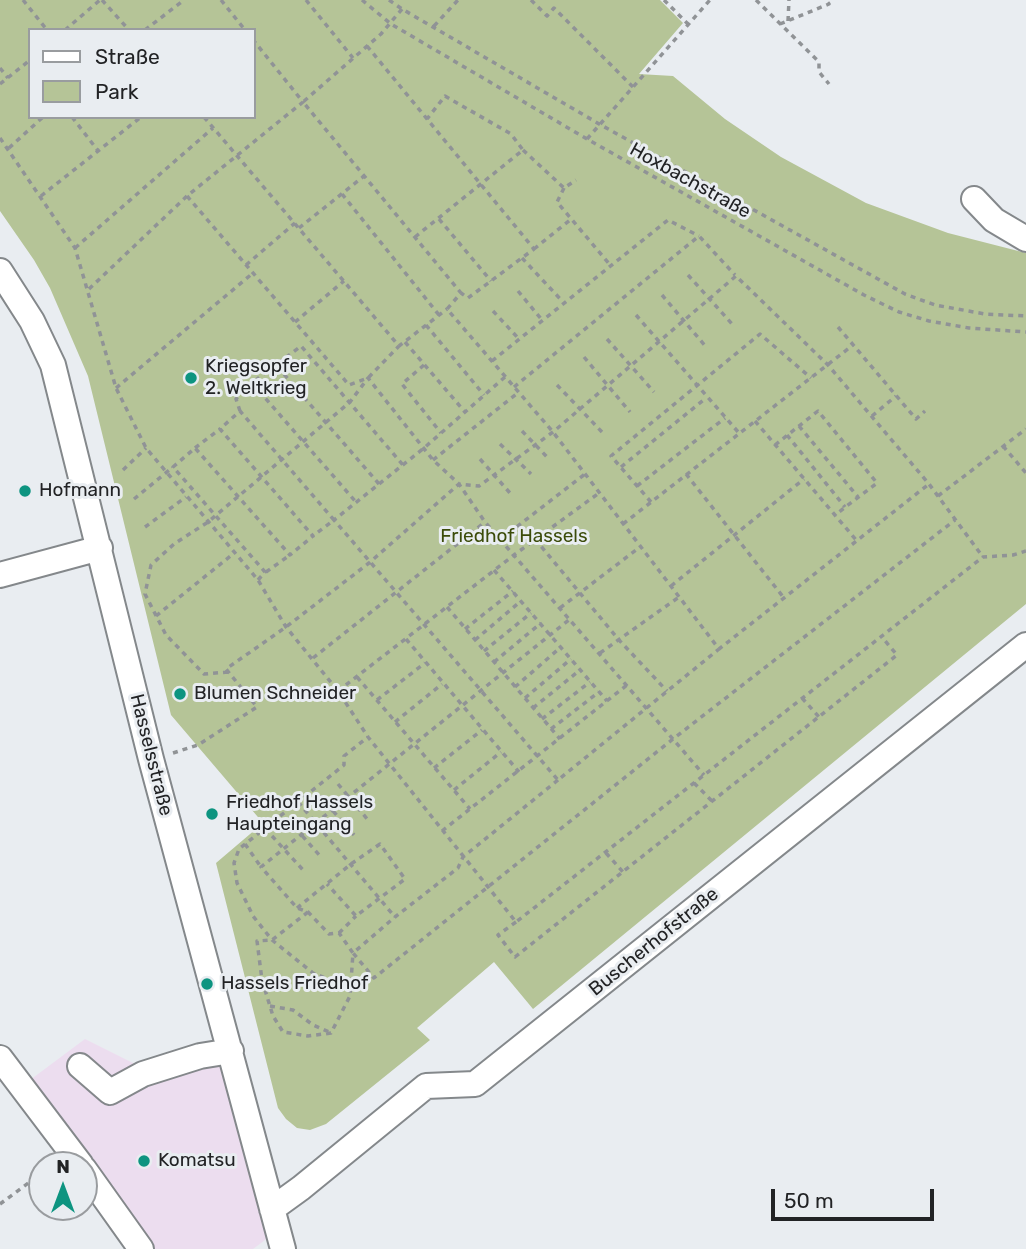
<!DOCTYPE html>
<meta charset="utf-8">
<style>
body{margin:0}
#map{position:relative;width:1026px;height:1249px;overflow:hidden;background:#e9edf1;font-family:Rubik,sans-serif}
canvas{display:block}
.legend{position:absolute;left:28px;top:28px;width:228px;height:91px;box-sizing:border-box;background:#e9edf1;border:2px solid #999c9f;margin:0;padding:9px 12px;list-style:none;font-size:21px;color:#222325}
.legend li{display:flex;align-items:center;gap:14px;height:35px}
.legend b{width:35px;border:2px solid #999c9f}
.north{position:absolute;left:28px;top:1151px;width:70px;height:70px;box-sizing:border-box;background:#e9edf1;border:2px solid #999c9f;border-radius:50%;rotate:0deg;font-size:19px;font-weight:700;line-height:28px;text-align:center;color:#222325}
.north::after{content:'';display:block;margin:auto;width:24px;height:32px;background:#0d9480;clip-path:polygon(50% 0,100% 100%,50% 72%,0 100%)}
.scale{position:absolute;left:771px;top:1189px;width:163px;height:32px;box-sizing:border-box;border:4px solid #222325;border-top:0;padding-left:9px;font-size:21px;line-height:24px;white-space:nowrap;color:#222325;-webkit-text-stroke:5px #e9edf1;paint-order:stroke}
</style>
<div id="map">
<canvas width="1026" height="1249"></canvas>
<ul class="legend">
<li><b style="height:9px;background:#fff"></b>Straße</li>
<li><b style="height:19px;background:#b5c497"></b>Park</li>
</ul>
<div class="north">N</div>
<div class="scale">50 m</div>
</div>
<script>
const c = document.querySelector('canvas').getContext('2d');
c.lineJoin = 'round';
function paint(path, color) {
  c.fillStyle = color;
  c.fill(path, 'evenodd');
}
function poly(rows) {
  const path = new Path2D();
  for (const r of rows) {
    path.moveTo(r[0], r[1]);
    for (let i = 2; i < r.length; i += 2) path.lineTo(r[i], r[i + 1]);
  }
  return path;
}
function stroke(path, color, width, dash) {
  c.strokeStyle = color;
  c.lineWidth = width;
  c.lineCap = dash ? 'butt' : 'round';
  c.setLineDash(dash || []);
  c.stroke(path);
}
function drawText(font, color, halo, rows, align = 'center') {
  c.font = font + ' Rubik,sans-serif';
  c.lineWidth = 6;
  c.setLineDash([]);
  c.textBaseline = 'middle';
  c.strokeStyle = halo;
  c.fillStyle = color;
  for (const [text, x, y, turn = 0] of rows) {
    c.save();
    c.translate(x, y);
    c.rotate((+turn || 0) * Math.PI / 180);
    c.textAlign = isNaN(turn) ? turn : align;
    if (halo) c.strokeText(text, 0, 0);
    c.fillText(text, 0, 0);
    c.restore();
  }
}
paint(poly([
 [85,1039,139,1066,221,1046,269,1237,253,1249,149,1249,26,1083]
]), '#ecddef');
paint(poly([
 [0,0,660,0,683,23,639,74,673,76,725,119,781,157,866,203,948,233,1026,253,1026,604,533,1009,494,962,417,1028,430,1040,326,1124,310,1130,297,1128,286,1119,278,1108,216,863,263,823,171,715,88,376,50,288,34,260,0,211],
 [30,30,254,30,254,117,30,117]
]), '#b5c497');
const minor = poly([
 [974,199,994,220,1026,239],
 [0,271,32,321,53,365,151,759,283,1249],
 [0,575,100,548],
 [0,1058,81,1165],
 [80,1066,110,1092,143,1074,200,1056,231,1051],
 [84,1169,141,1249],
 [272,1209,301,1188,426,1086,475,1084,1026,645]
]);
stroke(minor, '#84888b', 28);
stroke(poly([
 [23,0,47,30],
 [102,0,129,30],
 [221,0,245,30],
 [306,0,353,58],
 [362,0,391,24,587,139,864,295,899,312,929,321,969,328,1026,332],
 [389,0,402,9,601,125,905,294,935,305,985,314,1026,316],
 [531,0,547,16,554,8,633,87],
 [664,0,689,25],
 [756,0,819,62,819,72,829,84],
 [402,9,381,34,303,102,461,293,447,309,553,432,719,649,929,484],
 [788,21,789,0],
 [780,24,829,4,826,0],
 [434,26,458,0],
 [65,30,100,0],
 [145,30,184,0],
 [367,46,534,249,468,298,461,293],
 [0,68,8,78],
 [0,84,30,60],
 [72,117,99,152],
 [204,117,399,346,447,309],
 [0,138,75,248,116,388,146,448,258,580,286,627,338,691,368,737,516,922,983,557,1013,555,1026,551],
 [587,139,710,0],
 [9,148,43,117],
 [523,150,564,188,576,180],
 [564,188,557,202,611,266],
 [342,194,439,315],
 [41,196,141,117],
 [187,196,349,385,368,378,399,346],
 [439,219,491,281],
 [299,228,364,176],
 [415,237,523,150,511,134,445,96,427,119],
 [75,248,213,128],
 [534,249,570,220],
 [522,258,564,303],
 [246,265,295,223],
 [688,275,733,325],
 [89,289,187,196,303,102,254,41],
 [518,291,542,320],
 [662,295,707,348],
 [493,311,519,339],
 [636,315,739,433],
 [295,322,344,281],
 [426,325,484,395],
 [838,327,916,419,925,411],
 [607,339,654,392],
 [405,342,465,412],
 [584,357,630,412],
 [492,361,668,220,699,236],
 [275,365,252,383,356,502],
 [424,365,402,384,441,433],
 [505,377,424,448,334,520,558,780,719,649],
 [557,385,602,432],
 [514,387,699,236,735,275],
 [116,388,253,273],
 [240,411,236,399,252,383],
 [872,416,896,396],
 [755,421,857,541],
 [799,426,858,497],
 [522,431,549,459],
 [787,435,845,507],
 [500,444,531,474],
 [775,445,818,411,877,483,835,515],
 [1003,446,1026,473],
 [195,448,220,429],
 [480,459,510,493],
 [433,460,519,392],
 [621,467,706,398],
 [123,470,146,448],
 [686,474,784,598],
 [379,484,276,365,301,346,403,465],
 [637,486,725,418],
 [938,496,1026,429],
 [134,499,173,467],
 [651,502,611,456,760,334,811,378],
 [623,524,853,345],
 [145,527,186,497],
 [501,539,585,474],
 [535,539,619,640,667,691],
 [494,570,607,701],
 [266,572,290,555],
 [258,580,265,572,173,467,195,448,290,555,313,536,220,429,240,411,334,520,313,536],
 [671,586,804,479],
 [447,607,560,739],
 [560,608,640,547],
 [156,616,233,554],
 [465,629,513,591],
 [406,639,519,772],
 [475,640,521,601],
 [484,651,531,613],
 [600,653,679,597],
 [313,658,485,522],
 [494,662,541,623],
 [228,672,204,674,166,635,145,594,151,565,174,544,208,522,350,402,368,378,433,460,459,484,485,522,704,775],
 [357,677,470,809],
 [515,687,561,647],
 [338,691,514,555,599,493],
 [525,698,571,659],
 [802,698,819,717],
 [377,700,425,663],
 [533,708,580,670],
 [542,719,590,682],
 [395,722,442,684],
 [551,729,599,692],
 [173,753,198,745,257,707,226,669,286,627,369,563,459,484,479,486,553,432,736,276,828,365,929,484,983,557],
 [434,768,482,730],
 [558,780,463,857,458,868,395,917,353,953,374,978,673,739,955,520],
 [694,783,712,801],
 [338,784,368,820],
 [454,790,501,752],
 [320,796,354,835],
 [298,802,395,917],
 [289,821,321,857],
 [442,831,627,685],
 [272,836,304,871],
 [245,844,261,867],
 [606,853,623,872],
 [297,908,351,864,380,844,405,879,356,916,327,884],
 [308,912,272,940,257,941,262,980,273,1016,283,1032,308,1036,331,1033,350,996,353,953,339,933,329,934,308,912,297,908,261,867,570,619],
 [516,922,498,935,515,957,897,655,881,636],
 [339,933,356,916],
 [352,989,313,973,272,940,253,916,237,883,234,863,239,849,344,765,344,756,368,737],
 [270,1006,293,1010,313,1025,329,1032],
 [0,1204,42,1173]
]), '#909396', 3.5, [5, 5]);
stroke(minor, '#fff', 24);
for (const [x, y, r, color] of [
 [191,378,7,"#0d9480"],
 [25,491,7,"#0d9480"],
 [180,694,7,"#0d9480"],
 [212,814,7,"#0d9480"],
 [207,984,7,"#0d9480"],
 [144,1161,7,"#0d9480"]
]) {
  const dot = new Path2D();
  dot.arc(x, y, r, 0, 2 * Math.PI);
  c.fillStyle = color;
  c.fill(dot);
  stroke(dot, '#e9edf1', 2.5);
}
drawText('19px', '#222325', '#e9edf1', [
 ["Hoxbachstraße",690,181,29],
 ["Hasselsstraße",151,755,76],
 ["Buscherhofstraße",654,942,-39]
]);
drawText('19px', '#222325', '#e9edf1', [
 ["Kriegsopfer",205,367],
 ["2. Weltkrieg",205,389],
 ["Hofmann",39,491],
 ["Blumen Schneider",194,694],
 ["Friedhof Hassels",226,803],
 ["Haupteingang",226,825],
 ["Hassels Friedhof",221,984],
 ["Komatsu",158,1161]
], 'left');
drawText('19px', '#3c4c0a', '#e9edf1', [
 ["Friedhof Hassels",514,537]
]);
</script>
